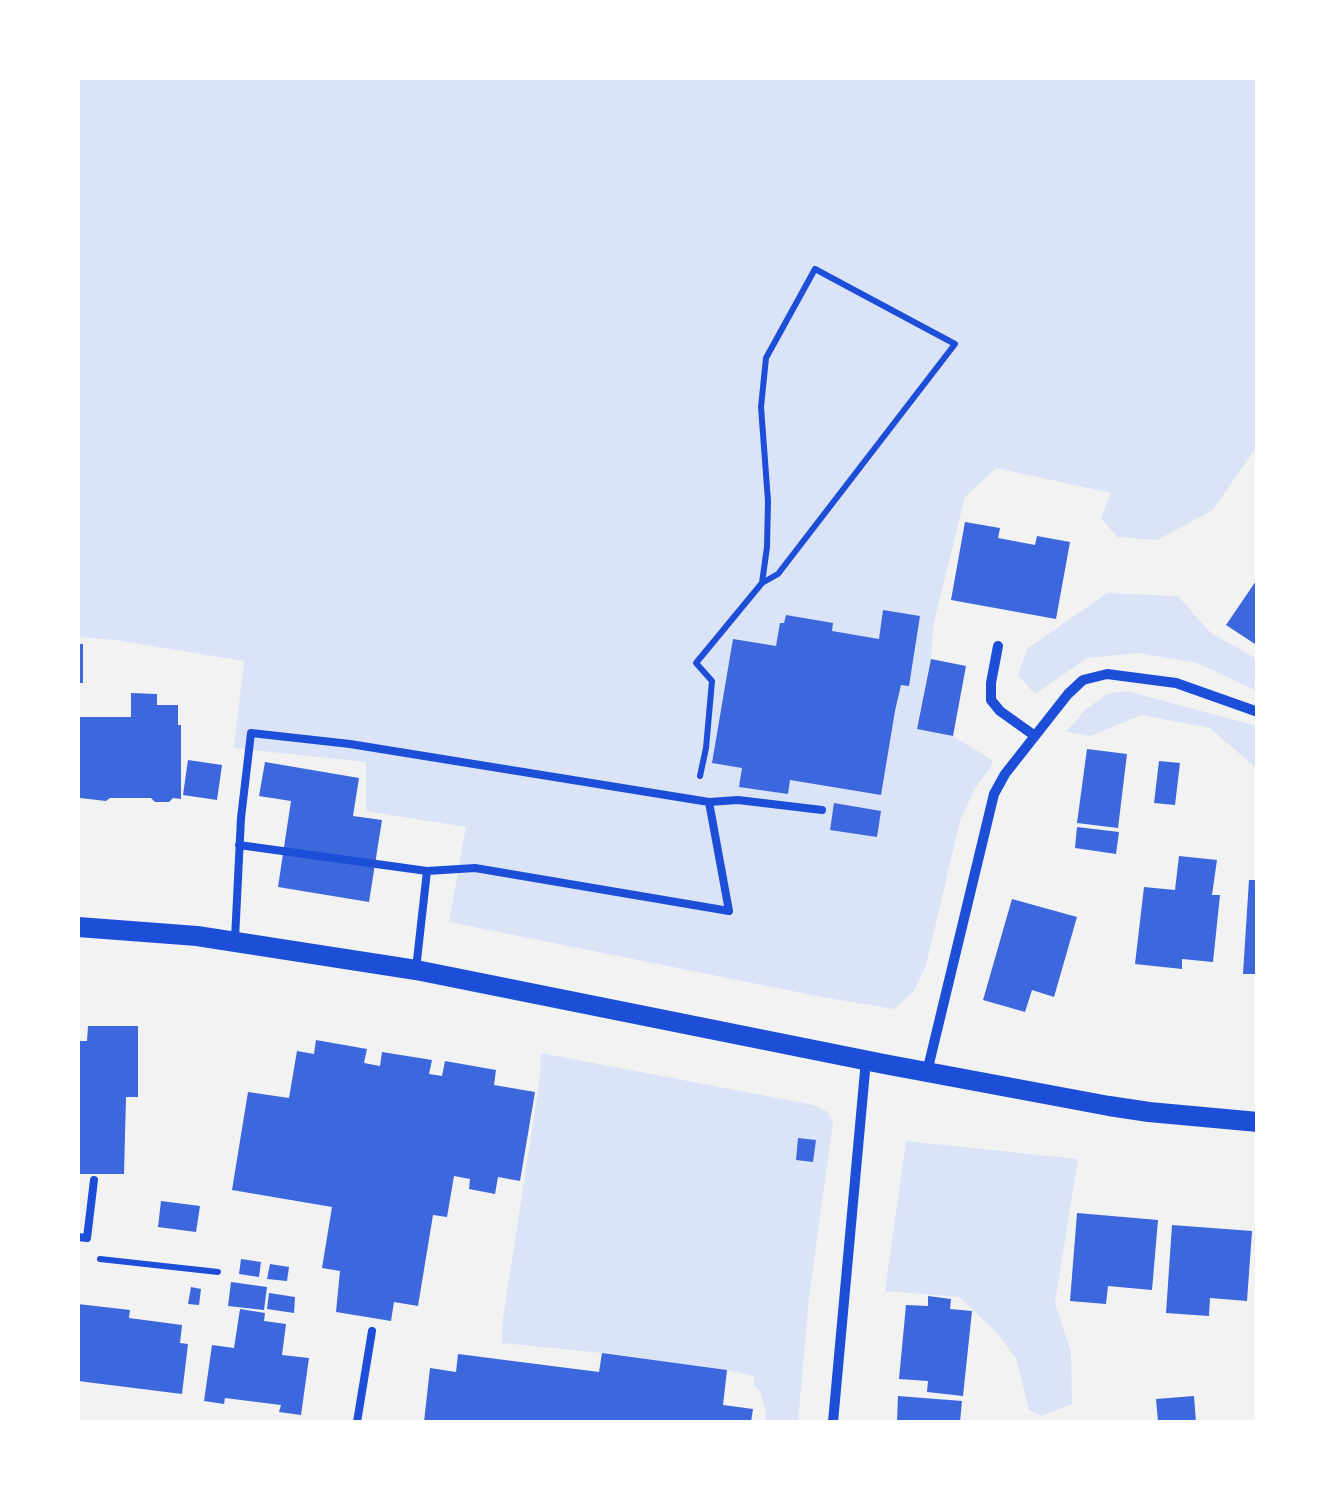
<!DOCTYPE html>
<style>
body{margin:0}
#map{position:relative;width:1335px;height:1500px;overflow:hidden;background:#f2f2f2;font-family:"Asap Condensed",sans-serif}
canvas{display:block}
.frame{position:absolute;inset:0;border:80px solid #fff;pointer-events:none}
</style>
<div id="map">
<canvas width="1335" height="1500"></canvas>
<div class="frame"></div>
</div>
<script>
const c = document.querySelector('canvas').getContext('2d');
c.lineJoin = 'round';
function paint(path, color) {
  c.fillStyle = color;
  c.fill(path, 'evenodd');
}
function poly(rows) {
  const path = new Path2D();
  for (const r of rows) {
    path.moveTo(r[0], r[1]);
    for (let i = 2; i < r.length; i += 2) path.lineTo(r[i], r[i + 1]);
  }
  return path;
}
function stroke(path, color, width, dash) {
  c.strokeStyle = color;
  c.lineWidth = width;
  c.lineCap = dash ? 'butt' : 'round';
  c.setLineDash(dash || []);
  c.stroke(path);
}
paint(poly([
 [78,78,1257,78,1257,446,1213,510,1157,540,1117,537,1101,518,1111,493,996,468,965,497,933,626,931,659,917,729,953,736,992,760,992,765,974,790,960,821,926,965,913,992,894,1009,822,997,449,922,466,827,366,811,366,762,234,748,244,661,116,640,78,637],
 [1107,593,1178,596,1211,633,1257,659,1257,691,1197,663,1139,653,1087,658,1035,694,1018,675,1027,649],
 [1127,691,1257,726,1257,769,1210,728,1141,715,1091,736,1066,732,1085,710,1107,694],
 [541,1053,814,1105,829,1113,833,1122,809,1297,798,1422,765,1422,766,1412,760,1391,754,1385,754,1376,727,1370,602,1353,502,1343,503,1318,540,1078],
 [906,1141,1078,1159,1055,1303,1071,1352,1072,1404,1041,1416,1029,1410,1016,1358,996,1332,959,1297,885,1291]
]), '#dbe4f7');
paint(poly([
 [965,522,1000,528,998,538,1035,545,1037,536,1070,542,1056,619,951,600],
 [1258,578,1258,646,1226,625],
 [883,610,920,616,909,686,901,685,895,711,881,795,790,780,788,794,739,787,742,768,712,763,733,639,776,646,780,623,784,623,786,615,833,623,832,631,879,639],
 [78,644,83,644,83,683,78,683],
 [931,659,966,666,953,736,917,729],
 [131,693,157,694,157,705,178,705,178,725,181,725,181,799,173,798,169,802,155,802,151,798,110,798,106,801,80,798,80,746,78,746,78,717,131,717],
 [1087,749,1127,754,1118,828,1077,823],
 [188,760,222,765,217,800,183,795],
 [1159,761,1180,763,1175,805,1154,803],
 [265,762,359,778,353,816,382,820,369,902,278,887,291,801,259,796],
 [834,803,881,811,877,837,830,830],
 [1077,827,1119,832,1116,854,1075,848],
 [1179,856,1217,860,1212,895,1220,895,1213,962,1182,959,1182,969,1135,964,1144,887,1175,890],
 [1249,880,1258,880,1258,974,1243,974],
 [1012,899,1077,917,1054,997,1032,990,1025,1012,983,1000],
 [88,1026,138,1026,138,1097,126,1097,124,1174,78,1174,78,1041,87,1041],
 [316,1040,367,1049,364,1063,380,1066,382,1052,432,1060,429,1074,442,1076,445,1061,496,1070,494,1085,535,1092,520,1181,498,1177,495,1194,469,1189,470,1179,454,1176,447,1217,433,1215,418,1306,394,1302,391,1321,336,1312,340,1271,322,1268,332,1207,232,1190,248,1092,289,1098,297,1051,314,1054],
 [798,1138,816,1140,813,1162,796,1160],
 [161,1201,200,1206,196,1232,158,1227],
 [1077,1213,1158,1220,1152,1290,1108,1286,1106,1304,1070,1301],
 [1172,1225,1252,1231,1247,1301,1210,1298,1209,1316,1166,1313],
 [241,1259,261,1262,259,1277,239,1274],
 [270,1264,289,1267,287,1281,267,1279],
 [231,1282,267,1287,264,1310,228,1306],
 [191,1287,201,1289,199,1305,188,1304],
 [269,1293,295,1297,294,1313,267,1309],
 [928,1296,951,1299,950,1309,972,1311,963,1396,927,1392,928,1381,899,1379,906,1305,928,1306],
 [78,1304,130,1310,129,1318,182,1325,180,1343,188,1344,182,1394,78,1381],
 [240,1309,265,1313,264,1321,286,1324,282,1355,309,1358,301,1415,279,1412,281,1405,225,1398,224,1404,204,1401,212,1345,234,1348],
 [602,1353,727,1370,723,1405,753,1409,751,1422,424,1422,430,1368,456,1372,458,1354,599,1372],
 [898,1396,962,1401,960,1422,897,1422],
 [1194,1396,1196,1422,1158,1422,1156,1399]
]), '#3d67dc');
stroke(poly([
 [700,776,706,748,712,681,696,663,762,583,767,547,768,501,761,407,766,358,815,269,955,344,778,574,762,583],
 [100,1259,218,1272]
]), '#1d4ed8', 6);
stroke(poly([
 [239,845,427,871],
 [235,939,241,818,251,733,350,744,709,802,738,800,822,810],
 [416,969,427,871,475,868,729,911,709,802],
 [78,1237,87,1238,94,1180],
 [357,1422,372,1331]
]), '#1d4ed8', 8);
stroke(poly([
 [998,646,991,683,991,700,1000,711,1035,736],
 [927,1072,994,794,1005,774,1068,694,1083,680,1107,674,1176,683,1258,712],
 [833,1422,866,1060]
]), '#1d4ed8', 10);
stroke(poly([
 [78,927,197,936,416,970,884,1064,1109,1106,1149,1112,1258,1122]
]), '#1d4ed8', 20);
</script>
